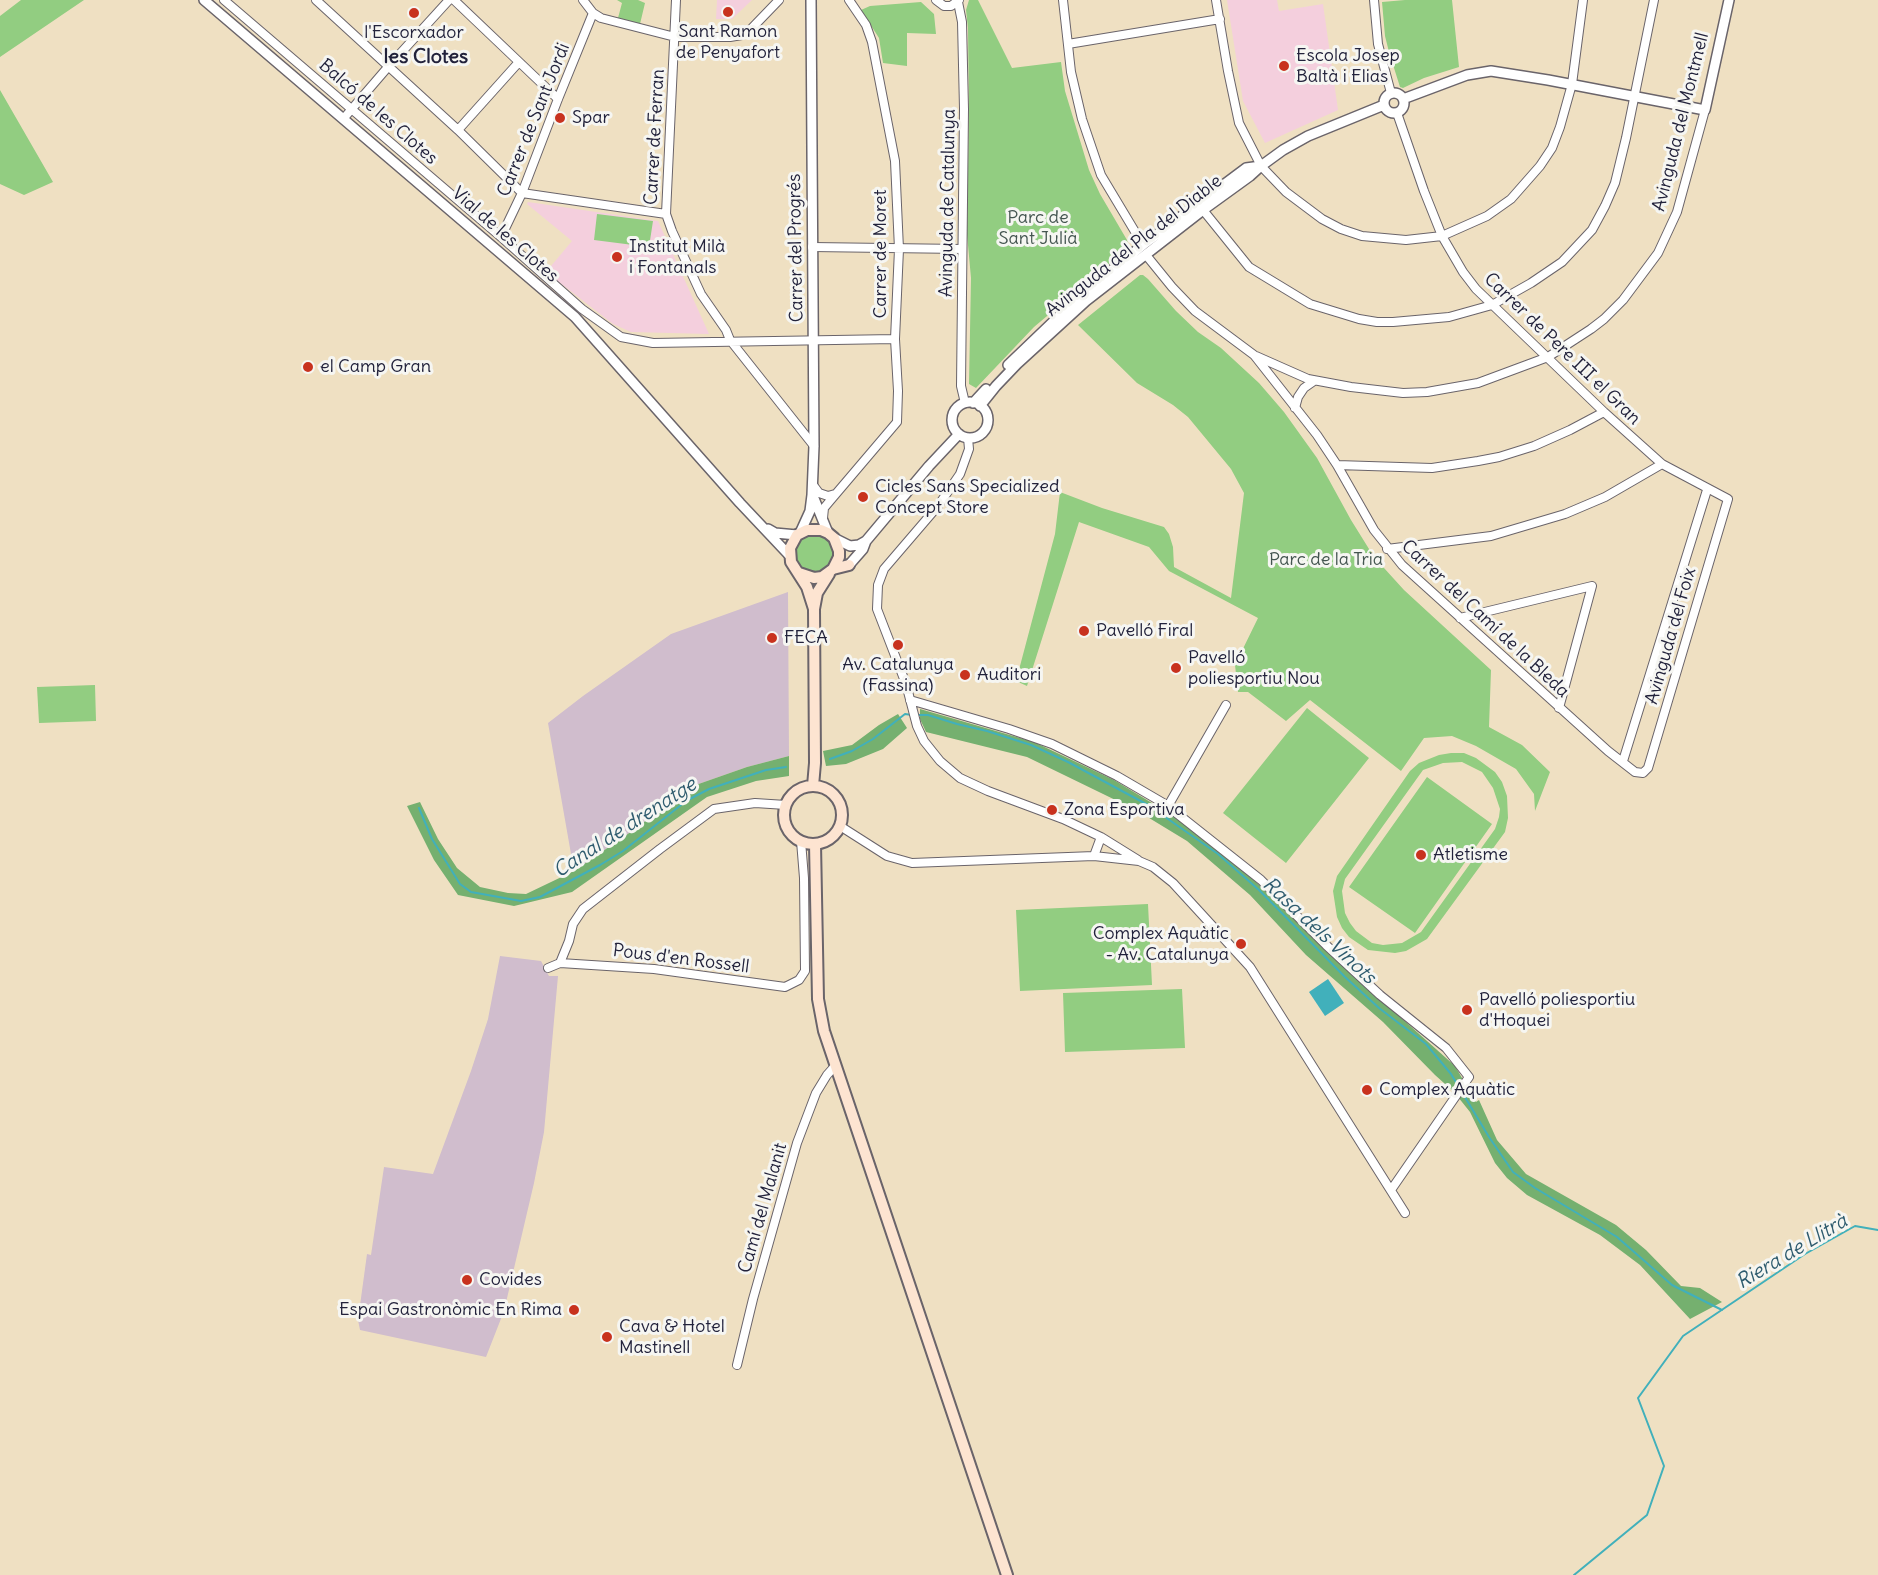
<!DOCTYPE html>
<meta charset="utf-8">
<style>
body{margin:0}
canvas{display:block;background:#efe0c2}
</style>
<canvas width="1878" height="1575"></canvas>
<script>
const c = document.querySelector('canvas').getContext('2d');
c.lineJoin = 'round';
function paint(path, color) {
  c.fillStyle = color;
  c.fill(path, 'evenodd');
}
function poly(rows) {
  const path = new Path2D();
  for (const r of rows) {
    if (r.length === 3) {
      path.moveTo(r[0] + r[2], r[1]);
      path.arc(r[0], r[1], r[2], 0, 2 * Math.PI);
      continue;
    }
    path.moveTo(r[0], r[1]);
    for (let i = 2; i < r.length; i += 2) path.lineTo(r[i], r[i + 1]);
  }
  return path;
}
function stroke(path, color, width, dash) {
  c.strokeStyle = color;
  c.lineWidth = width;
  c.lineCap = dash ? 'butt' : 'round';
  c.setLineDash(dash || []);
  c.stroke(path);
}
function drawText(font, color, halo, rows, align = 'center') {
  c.font = font + ' Delius,sans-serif';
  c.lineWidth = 6;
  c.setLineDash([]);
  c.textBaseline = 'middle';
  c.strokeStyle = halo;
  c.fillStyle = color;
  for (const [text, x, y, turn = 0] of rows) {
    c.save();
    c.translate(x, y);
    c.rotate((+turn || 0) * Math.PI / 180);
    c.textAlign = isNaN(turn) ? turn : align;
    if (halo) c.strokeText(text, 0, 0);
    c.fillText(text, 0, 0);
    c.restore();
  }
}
paint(poly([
 [717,0,752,0,732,19,716,19],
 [1227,0,1277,0,1279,11,1323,4,1338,110,1265,143,1243,101],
 [528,202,658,221,709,334,631,332,613,324,546,272,572,241,527,204]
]), '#f4cfdd');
paint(poly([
 [788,592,789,756,747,767,690,787,635,829,574,871,548,723,583,696,671,634],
 [500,956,541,961,549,976,558,976,544,1132,534,1183,504,1311,486,1357,360,1330,358,1320,367,1254,371,1255,384,1167,433,1174,471,1071,488,1019]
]), '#d0bdcd');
paint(poly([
 [21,0,84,0,0,57,0,16],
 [617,0,638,0,645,3,640,24,618,18,622,3],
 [969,0,978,0,1012,68,1061,62,1065,91,1089,170,1100,194,1127,240,1129,247,1034,327,976,388,969,384,971,278,967,234,969,108,968,28,966,10],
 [1405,0,1452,0,1459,67,1424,78,1403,88,1400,87,1389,52,1385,36,1382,2],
 [921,2,934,14,936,34,907,33,907,66,883,63,879,38,861,10,870,6],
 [0,90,53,182,24,195,0,184],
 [597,214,653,221,649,247,594,240],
 [1140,275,1143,275,1148,279,1176,311,1198,332,1221,348,1259,383,1284,412,1317,458,1351,520,1374,557,1404,590,1491,670,1489,727,1522,745,1550,772,1535,811,1534,794,1516,769,1476,746,1452,736,1424,738,1401,771,1310,700,1286,721,1248,692,1238,692,1235,665,1258,618,1169,571,1149,547,1079,522,1027,686,1016,681,1055,534,1060,492,1102,508,1164,527,1169,534,1173,547,1174,567,1231,598,1244,493,1231,469,1188,417,1173,405,1137,383,1078,325],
 [814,553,20],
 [95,685,96,721,39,723,37,687],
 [1307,708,1369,758,1286,863,1223,813],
 [1451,753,1464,753,1476,758,1495,772,1502,782,1507,796,1508,818,1505,832,1427,939,1406,951,1395,953,1368,950,1349,937,1342,928,1337,917,1333,891,1337,876,1410,771,1419,763,1439,755],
 [1462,762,1482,772,1493,788,1500,809,1499,817,1495,829,1421,932,1402,943,1383,945,1372,943,1356,931,1350,923,1345,913,1342,891,1345,879,1423,770,1443,763],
 [1427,777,1492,824,1415,933,1349,887],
 [1148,904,1152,985,1020,991,1016,910],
 [1182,989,1185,1048,1065,1052,1063,993]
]), '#92cd81');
paint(poly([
 [920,709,1034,742,1114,780,1175,817,1238,865,1380,999,1455,1066,1476,1102,1479,1100,1497,1140,1526,1174,1616,1225,1646,1250,1681,1286,1700,1288,1722,1302,1690,1319,1640,1265,1600,1235,1527,1195,1507,1178,1495,1163,1470,1112,1454,1092,1435,1075,1383,1022,1306,955,1250,895,1187,841,1136,810,1027,757,926,732,920,719],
 [898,714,907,728,883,749,846,764,826,766,823,751,852,745,879,725],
 [789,756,789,776,756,781,707,797,572,892,514,906,458,895,434,860,407,806,420,802,438,839,457,868,480,887,508,893,526,894,574,871,635,829,690,787,747,767]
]), '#75b06f');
paint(poly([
 [1328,979,1344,1003,1325,1016,1309,992]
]), '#41b0bb');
stroke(poly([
 [918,715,928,715,957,724,987,731,1031,745,1068,762,1148,805,1218,854,1259,890,1345,977,1379,1008,1426,1044,1451,1074,1489,1137,1513,1172,1535,1188,1617,1237,1672,1285,1722,1310],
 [830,759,852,751,873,739,905,714,912,715],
 [419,808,432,839,460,884,471,892,521,901,540,897,600,865,623,851,686,801,709,789,766,770,786,767],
 [1574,1575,1647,1515,1664,1466,1638,1398,1683,1336,1805,1254,1855,1226,1878,1230]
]), '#41b0bb', 2);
const minor = poly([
 [224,0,501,237,582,309,621,337,653,343,895,339],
 [316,0,458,130,522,193,666,214],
 [454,0,558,99],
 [583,0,593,13,601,18,675,37,730,37,742,35,752,28,779,0],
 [676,0,666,214,672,231,701,294,726,330,730,340,814,446],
 [936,0,944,6,951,6,959,0],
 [1063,0,1071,72,1082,119,1101,175,1143,245],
 [1216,0,1228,71,1239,123,1261,166,1286,192,1322,219,1341,229,1362,236,1406,240,1442,236,1487,216,1511,199,1540,166,1552,148,1560,127,1572,84,1583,0],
 [1374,0,1378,44,1391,93],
 [958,2,962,22,964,109,961,386,965,403],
 [1068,44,1220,19],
 [344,118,388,67,449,0],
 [458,130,519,62],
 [1203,210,1249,267,1310,304,1359,319,1377,322,1393,322,1449,317,1492,305,1531,283,1562,262,1592,230,1605,206,1615,183,1626,138,1654,0],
 [501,237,522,193,558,99,593,13],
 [812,247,962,249],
 [1146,255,1172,287,1195,311,1254,355,1317,435,1337,465,1374,530,1402,565,1608,751,1635,772,1643,773,1648,768,1728,499,1662,464,1604,412,1476,289,1463,272,1442,236,1424,191,1397,113],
 [1256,356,1308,379,1351,387,1403,393,1427,392,1478,383,1548,357,1591,329,1604,319,1623,300,1658,253,1677,212,1705,110],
 [1295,408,1298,397,1304,388,1314,381],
 [968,438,969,449,960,474,938,506,884,569,878,585,877,609,906,684,917,726,924,741,940,761,960,778,988,791,1063,819,1101,837,1138,860],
 [1337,465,1432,468,1478,461,1499,457,1534,446,1570,430,1604,412],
 [813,485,819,493,828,496,835,494],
 [823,518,824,508,829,502,897,422,898,391,895,339,899,249,895,161,872,42,866,25,849,0],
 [1387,549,1491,536,1565,514,1605,497,1662,464],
 [1460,618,1592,586,1559,708],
 [910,700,1009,729,1052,744,1117,776,1165,804,1261,880,1326,945,1380,995,1446,1048,1469,1077,1391,1190],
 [1623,761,1707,490],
 [1168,806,1226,705],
 [840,826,887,856,912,863,1094,856,1139,861,1153,867,1173,883,1250,967,1405,1213],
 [1094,856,1101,837],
 [560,963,569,941,573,924,583,909,660,849,714,809,755,803,786,805],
 [548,968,560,963,654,969,785,987,799,980,805,971,804,878,801,841],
 [737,1365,753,1299,797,1143,816,1093,827,1075,835,1066]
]);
const tertiary = poly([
 [204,0,575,317,740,503,789,555],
 [1394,103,10],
 [1403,99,1467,75,1491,71,1548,80,1705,110,1729,0],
 [1008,365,1080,296,1143,245,1246,168,1261,166],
 [970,420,18],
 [973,403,986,389],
 [980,406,996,386,1017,364,1086,301,1203,210,1250,176,1261,166,1283,150,1308,136,1384,105],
 [813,496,828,533],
 [768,529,775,533,797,535],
 [800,533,810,511,812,495,814,446,811,0],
 [834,538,850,546,859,545,866,541],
 [849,565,863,549,866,541,929,466,959,434]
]);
const secondary = poly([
 [833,569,849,565],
 [799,573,814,578,822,577,833,569,839,557,839,551,834,538,828,533,821,530,807,530,797,535,790,548,791,562,807,587,814,609],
 [813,786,815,763,814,609,817,593,829,574],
 [813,815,29],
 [815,844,818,999,824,1031,1007,1575]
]);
stroke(minor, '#6a646a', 10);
stroke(tertiary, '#6a646a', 12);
stroke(secondary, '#6a646a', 14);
stroke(minor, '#fff', 8);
stroke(tertiary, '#fff', 9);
stroke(secondary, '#fde4d1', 10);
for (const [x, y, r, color] of [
 [728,12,6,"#c8321e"],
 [414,13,6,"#c8321e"],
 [1284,66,6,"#c8321e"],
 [560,118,6,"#c8321e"],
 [617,257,6,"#c8321e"],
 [308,367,6,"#c8321e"],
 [863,497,6,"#c8321e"],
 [1084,631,6,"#c8321e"],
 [772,638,6,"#c8321e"],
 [898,645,6,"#c8321e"],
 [1176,668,6,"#c8321e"],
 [965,675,6,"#c8321e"],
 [1052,810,6,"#c8321e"],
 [1421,855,6,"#c8321e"],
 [1241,944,6,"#c8321e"],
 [1467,1010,6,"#c8321e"],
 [1367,1090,6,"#c8321e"],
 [467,1280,6,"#c8321e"],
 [574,1310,6,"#c8321e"],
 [607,1337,6,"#c8321e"]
]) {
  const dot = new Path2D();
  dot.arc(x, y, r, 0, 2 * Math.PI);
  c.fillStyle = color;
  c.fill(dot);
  stroke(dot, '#f6f6f2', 2);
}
drawText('18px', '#22223b', '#f6f6f2', [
 ["Sant Ramon",728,32,"center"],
 ["de Penyafort",728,53,"center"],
 ["l'Escorxador",414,33,"center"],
 ["Escola Josep",1296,56],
 ["Baltà i Elias",1296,77],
 ["Spar",572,118],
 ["Institut Milà",629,247],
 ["i Fontanals",629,268],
 ["el Camp Gran",320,367],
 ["Cicles Sans Specialized",875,487],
 ["Concept Store",875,508],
 ["Pavelló Firal",1096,631],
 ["FECA",784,638],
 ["Pavelló",1188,658],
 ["poliesportiu Nou",1188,679],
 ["Av. Catalunya",898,665,"center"],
 ["(Fassina)",898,686,"center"],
 ["Auditori",977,675],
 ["Zona Esportiva",1064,810],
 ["Atletisme",1433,855],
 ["Complex Aquàtic",1229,934,"right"],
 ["- Av. Catalunya",1229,955,"right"],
 ["Pavelló poliesportiu",1479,1000],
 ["d'Hoquei",1479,1021],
 ["Complex Aquàtic",1379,1090],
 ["Covides",479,1280],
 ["Espai Gastronòmic En Rima",562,1310,"right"],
 ["Cava & Hotel",619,1327],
 ["Mastinell",619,1348]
], 'left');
drawText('18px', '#22223b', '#f6f6f2', [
 ["Balcó de les Clotes",378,112,41],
 ["Carrer de Sant Jordi",534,120,-68],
 ["Avinguda del Montmell",1681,122,-76],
 ["Carrer de Ferran",655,137,-87],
 ["Avinguda de Catalunya",948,203,-89],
 ["Vial de les Clotes",505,235,41],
 ["Avinguda del Pla del Diable",1134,246,-38],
 ["Carrer del Progrés",796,248,-91],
 ["Carrer de Moret",881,254,-90],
 ["Carrer de Pere III el Gran",1562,349,44],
 ["Carrer del Camí de la Bleda",1485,619,43],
 ["Avinguda del Foix",1671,636,-74],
 ["Pous d'en Rossell",681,959,7],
 ["Camí del Malanit",763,1208,-74]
]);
drawText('18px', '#445550', '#f6f6f2', [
 ["Parc de",1038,218],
 ["Sant Julià",1038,239],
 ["Parc de la Tria",1326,560]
]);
drawText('bold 20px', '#22223b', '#f6f6f2', [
 ["les Clotes",426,57]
]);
drawText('italic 20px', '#2e5b6e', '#f6f6f2', [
 ["Canal de drenatge",625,828,-33],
 ["Rasa dels Vinots",1319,931,43],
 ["Riera de Llitrà",1792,1252,-31]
]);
</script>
